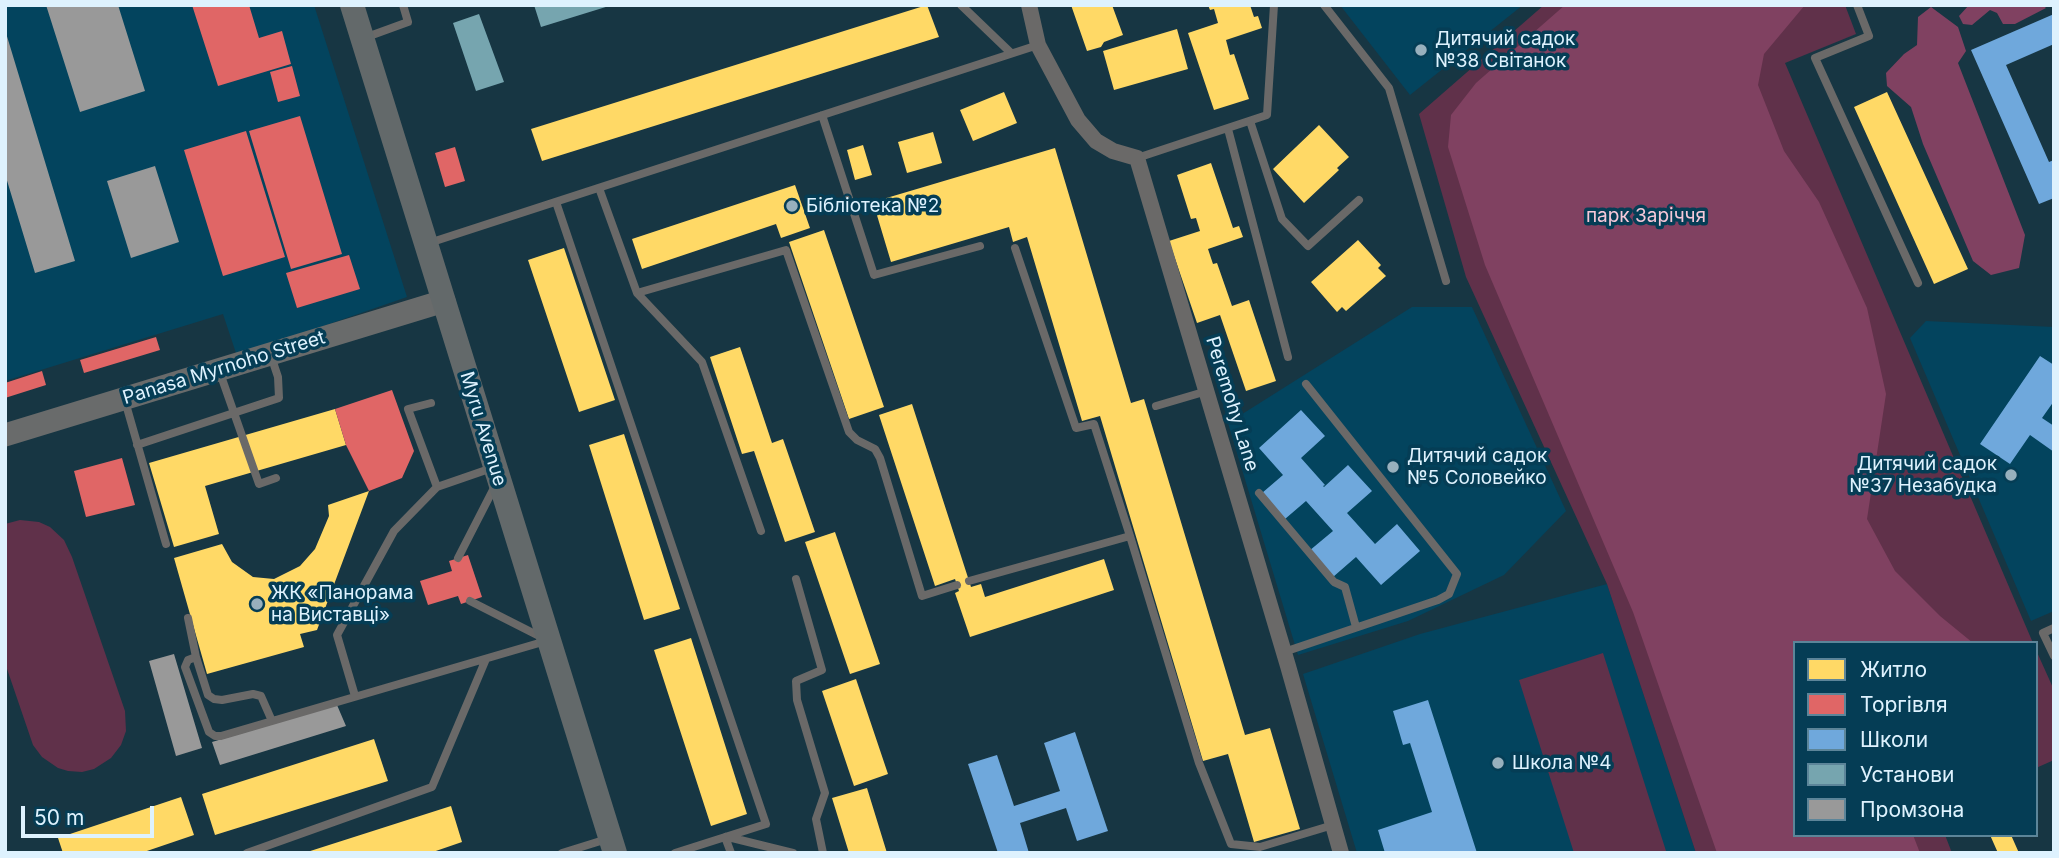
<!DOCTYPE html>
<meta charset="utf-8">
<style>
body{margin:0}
#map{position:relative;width:2059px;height:858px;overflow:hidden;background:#173643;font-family:Inter,sans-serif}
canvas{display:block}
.frame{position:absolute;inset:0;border:7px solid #def2fe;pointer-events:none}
.legend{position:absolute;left:1793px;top:641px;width:245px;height:196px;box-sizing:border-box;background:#053d55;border:2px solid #5c8599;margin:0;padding:9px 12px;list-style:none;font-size:21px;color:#def2fe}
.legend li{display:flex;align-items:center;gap:14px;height:35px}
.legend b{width:35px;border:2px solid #5c8599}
.scale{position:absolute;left:21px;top:806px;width:133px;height:32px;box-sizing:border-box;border:4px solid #def2fe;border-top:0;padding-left:9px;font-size:21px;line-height:24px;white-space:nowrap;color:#def2fe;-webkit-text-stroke:5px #053d55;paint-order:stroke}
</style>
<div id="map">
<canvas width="2059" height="858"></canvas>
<div class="frame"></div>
<ul class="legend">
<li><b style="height:19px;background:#ffd966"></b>Житло</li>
<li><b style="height:19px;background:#e06666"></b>Торгівля</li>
<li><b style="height:19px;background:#6fa8dc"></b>Школи</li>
<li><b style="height:19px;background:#76a5af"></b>Установи</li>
<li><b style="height:19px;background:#999"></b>Промзона</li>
</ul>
<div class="scale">50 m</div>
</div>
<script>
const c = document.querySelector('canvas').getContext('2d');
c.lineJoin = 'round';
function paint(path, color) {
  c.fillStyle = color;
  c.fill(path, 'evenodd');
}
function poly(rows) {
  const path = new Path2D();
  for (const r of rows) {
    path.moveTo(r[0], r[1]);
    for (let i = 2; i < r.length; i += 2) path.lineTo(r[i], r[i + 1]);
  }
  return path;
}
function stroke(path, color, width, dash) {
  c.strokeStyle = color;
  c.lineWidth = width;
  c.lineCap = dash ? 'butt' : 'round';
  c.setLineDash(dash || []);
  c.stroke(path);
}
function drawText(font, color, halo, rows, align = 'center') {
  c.font = font + ' Inter,sans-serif';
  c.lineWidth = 7;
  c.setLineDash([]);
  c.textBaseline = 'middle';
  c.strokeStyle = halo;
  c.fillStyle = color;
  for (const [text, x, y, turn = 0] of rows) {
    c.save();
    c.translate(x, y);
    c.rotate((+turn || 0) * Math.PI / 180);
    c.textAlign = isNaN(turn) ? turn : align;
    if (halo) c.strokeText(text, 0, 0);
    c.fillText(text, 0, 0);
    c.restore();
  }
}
paint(poly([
 [5,5,314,5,407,297,237,356,223,314,5,381],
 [1340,5,1523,5,1410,95],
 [1412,307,1472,307,1566,511,1504,575,1408,621,1298,655,1228,423],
 [1926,321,2054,327,2054,611,2031,621,1910,338],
 [1607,584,1696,853,1357,853,1303,674,1420,634]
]), '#03445e');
paint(poly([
 [1544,5,1845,5,1856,34,1785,63,2033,643,1795,643,1795,835,1945,835,1952,853,1696,853,1607,584,1466,277,1419,114],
 [20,520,39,522,50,527,64,540,72,557,125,711,126,731,121,745,111,758,94,769,82,772,68,771,58,768,42,757,33,745,5,663,5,524],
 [2036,650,2054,690,2054,760,2036,768],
 [1603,653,1666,851,1660,853,1574,853,1519,680]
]), '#60314a');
paint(poly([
 [1565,5,1805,5,1764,54,1758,85,1784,151,1819,202,1867,308,1886,394,1867,519,1895,571,1940,616,1973,643,1795,643,1795,835,1913,835,1920,853,1717,853,1633,612,1485,265,1448,147,1451,115,1476,83],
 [1969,5,2043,5,2046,8,2015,24,2003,24,1997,13,1990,10,1972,25,1963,24,1959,16],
 [1931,7,1958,27,1966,51,1958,63,2025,235,2019,268,1991,275,1973,261,1923,144,1911,107,1887,86,1886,73,1904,54,1917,45,1918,17]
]), '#804161');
paint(poly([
 [927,5,939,37,542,161,531,129],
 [1071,5,1112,5,1123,35,1104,42,1101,47,1087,51],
 [1208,5,1250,5,1254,17,1258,16,1262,28,1226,40,1230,55,1234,54,1249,99,1214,110,1188,33,1218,23,1214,9,1210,10],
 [1177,29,1188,69,1114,90,1103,51],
 [1004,92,1017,123,973,141,960,110],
 [1887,92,1968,269,1934,284,1854,107],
 [1319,125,1349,157,1337,168,1339,170,1304,203,1273,169],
 [933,132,942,163,907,173,898,142],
 [863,145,872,175,855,180,847,150],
 [1055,148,1131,403,1144,399,1245,735,1270,728,1300,829,1254,842,1228,754,1203,761,1100,416,1082,421,1027,237,1013,242,1009,227,891,262,873,202],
 [1211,163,1233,228,1239,226,1243,237,1208,249,1213,264,1217,263,1232,306,1249,300,1276,381,1246,391,1220,315,1197,323,1169,241,1200,231,1196,218,1191,219,1177,175],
 [795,185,810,228,781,238,776,224,642,269,632,239],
 [824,230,884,407,849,419,789,242],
 [1358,240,1381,265,1378,268,1386,276,1346,311,1342,307,1337,312,1311,282],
 [564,248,615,400,579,412,528,260],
 [740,347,772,443,783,439,815,532,785,542,754,451,742,454,710,357],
 [912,404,971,587,981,584,985,597,1104,559,1114,590,970,637,955,593,959,591,955,579,935,586,879,415],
 [335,409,346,445,205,486,219,534,174,547,149,463],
 [624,434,680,609,644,620,589,445],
 [369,491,317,630,300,634,304,647,207,674,174,558,222,544,232,562,253,577,274,579,300,566,315,549,329,516,328,505],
 [835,532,880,664,850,674,805,542],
 [691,638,747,814,711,826,654,650],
 [856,679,888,774,854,786,822,691],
 [374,739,388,781,215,835,202,794],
 [867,788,887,853,849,853,832,798],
 [181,797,194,835,141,853,63,853,58,838],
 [451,806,462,842,430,853,304,853],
 [1990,835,2011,835,2019,853,1998,853]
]), '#ffd966');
paint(poly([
 [192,5,249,5,259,38,282,31,291,64,218,86],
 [292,66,300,96,278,102,270,72],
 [300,116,342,254,291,269,249,131],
 [246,131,285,257,223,276,184,150],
 [455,147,465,181,445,187,435,153],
 [349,255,360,289,297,308,286,273],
 [156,337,160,350,84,373,80,360],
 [42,371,46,385,5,398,5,383],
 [392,390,414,451,402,478,369,491,346,445,335,409],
 [122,458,135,505,86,517,74,471],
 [468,555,482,597,461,604,458,596,428,605,420,581,452,571,449,561]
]), '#e06666');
paint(poly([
 [2054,14,2054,44,2006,65,2049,162,2054,160,2054,198,2039,204,1971,50],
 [2040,356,2054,365,2054,401,2042,418,2054,426,2054,452,2030,435,2010,464,1980,444],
 [1301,410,1325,436,1301,458,1325,485,1323,486,1324,487,1348,465,1372,491,1347,513,1375,544,1397,524,1420,551,1381,585,1356,557,1333,577,1309,551,1333,531,1306,501,1285,519,1262,493,1283,475,1259,448],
 [1428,700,1477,853,1385,853,1378,830,1432,812,1410,743,1403,745,1393,711],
 [1075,732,1108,831,1077,841,1066,808,1020,823,1029,853,998,853,968,764,997,755,1014,806,1060,791,1044,743]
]), '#6fa8dc');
paint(poly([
 [534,5,609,5,609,6,541,27],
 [479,14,504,82,476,91,453,23]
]), '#76a5af');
paint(poly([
 [46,5,118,5,145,91,80,112],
 [6,33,75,261,35,273,5,174],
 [155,166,179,242,131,258,107,181],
 [174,654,202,748,176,756,149,661],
 [337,705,346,726,220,765,212,742]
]), '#999');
stroke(poly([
 [961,5,1011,53],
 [1324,5,1389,88,1446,281],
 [1857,5,1869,36,1815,58,1918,283],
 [364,38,408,22,403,5],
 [822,115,874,275,980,246],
 [1250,121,1282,219,1308,246,1359,200],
 [1228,129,1288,357],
 [1137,158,1267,115,1274,5],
 [599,188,637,293,702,362,761,531],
 [556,202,766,824,675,853],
 [429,243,1038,45],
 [1015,248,1076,428,1094,424,1130,536,1199,763,1231,844,1260,847,1333,825],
 [637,293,786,250,849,432,857,440,875,449,880,458,922,596,957,585],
 [220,373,259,484,276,478],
 [125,401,166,544],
 [431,403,408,409,437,487],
 [1156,406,1207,391],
 [137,445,279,398,278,377,271,356],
 [1259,493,1334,582,1345,587,1356,627],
 [458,558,496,484],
 [796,579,822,670,796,681,797,700,825,793,816,819,823,853],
 [969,581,1130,536],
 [470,601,543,638],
 [188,618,196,657,188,660,185,667,209,732,215,736,221,736,546,641],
 [2054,628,2043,633,2054,656],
 [1284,652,1438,600,1449,594,1457,574,1306,384],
 [196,657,208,695,214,699,222,700,253,694,261,696,272,721],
 [355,696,337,635,394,531,437,487,492,468],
 [725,837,731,853],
 [728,837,793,853],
 [247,853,432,787,486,659],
 [562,853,607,839]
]), '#6a6968', 8);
stroke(poly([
 [1029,5,1038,45,1078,120,1096,141,1113,151,1137,158,1288,666,1341,853]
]), '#6a6968', 16);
stroke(poly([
 [5,435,444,301]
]), '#696b6b', 23);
stroke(poly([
 [352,5,615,853]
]), '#63696a', 24);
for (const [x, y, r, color] of [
 [1421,50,7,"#98b0bd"],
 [792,206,7,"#98b0bd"],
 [1393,467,7,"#98b0bd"],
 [2011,475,7,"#98b0bd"],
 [257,604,7,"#98b0bd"],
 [1498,763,7,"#98b0bd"]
]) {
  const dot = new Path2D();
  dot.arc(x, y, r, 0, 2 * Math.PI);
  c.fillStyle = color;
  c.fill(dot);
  stroke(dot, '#053d55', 2.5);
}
drawText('19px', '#def2fe', '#053d55', [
 ["Дитячий садок",1435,39],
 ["№38 Світанок",1435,61],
 ["Бібліотека №2",806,206],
 ["Дитячий садок",1407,456],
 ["№5 Соловейко",1407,478],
 ["Дитячий садок",1997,464,"right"],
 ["№37 Незабудка",1997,486,"right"],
 ["ЖК «Панорама",271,593],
 ["на Виставці»",271,615],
 ["Школа №4",1512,763]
], 'left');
drawText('19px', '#f6c8d9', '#053d55', [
 ["парк Заріччя",1646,216]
]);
drawText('19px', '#def2fe', '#053d55', [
 ["Panasa Myrnoho Street",224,368,-17],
 ["Peremohy Lane",1232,404,73],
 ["Myru Avenue",483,429,73]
]);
</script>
